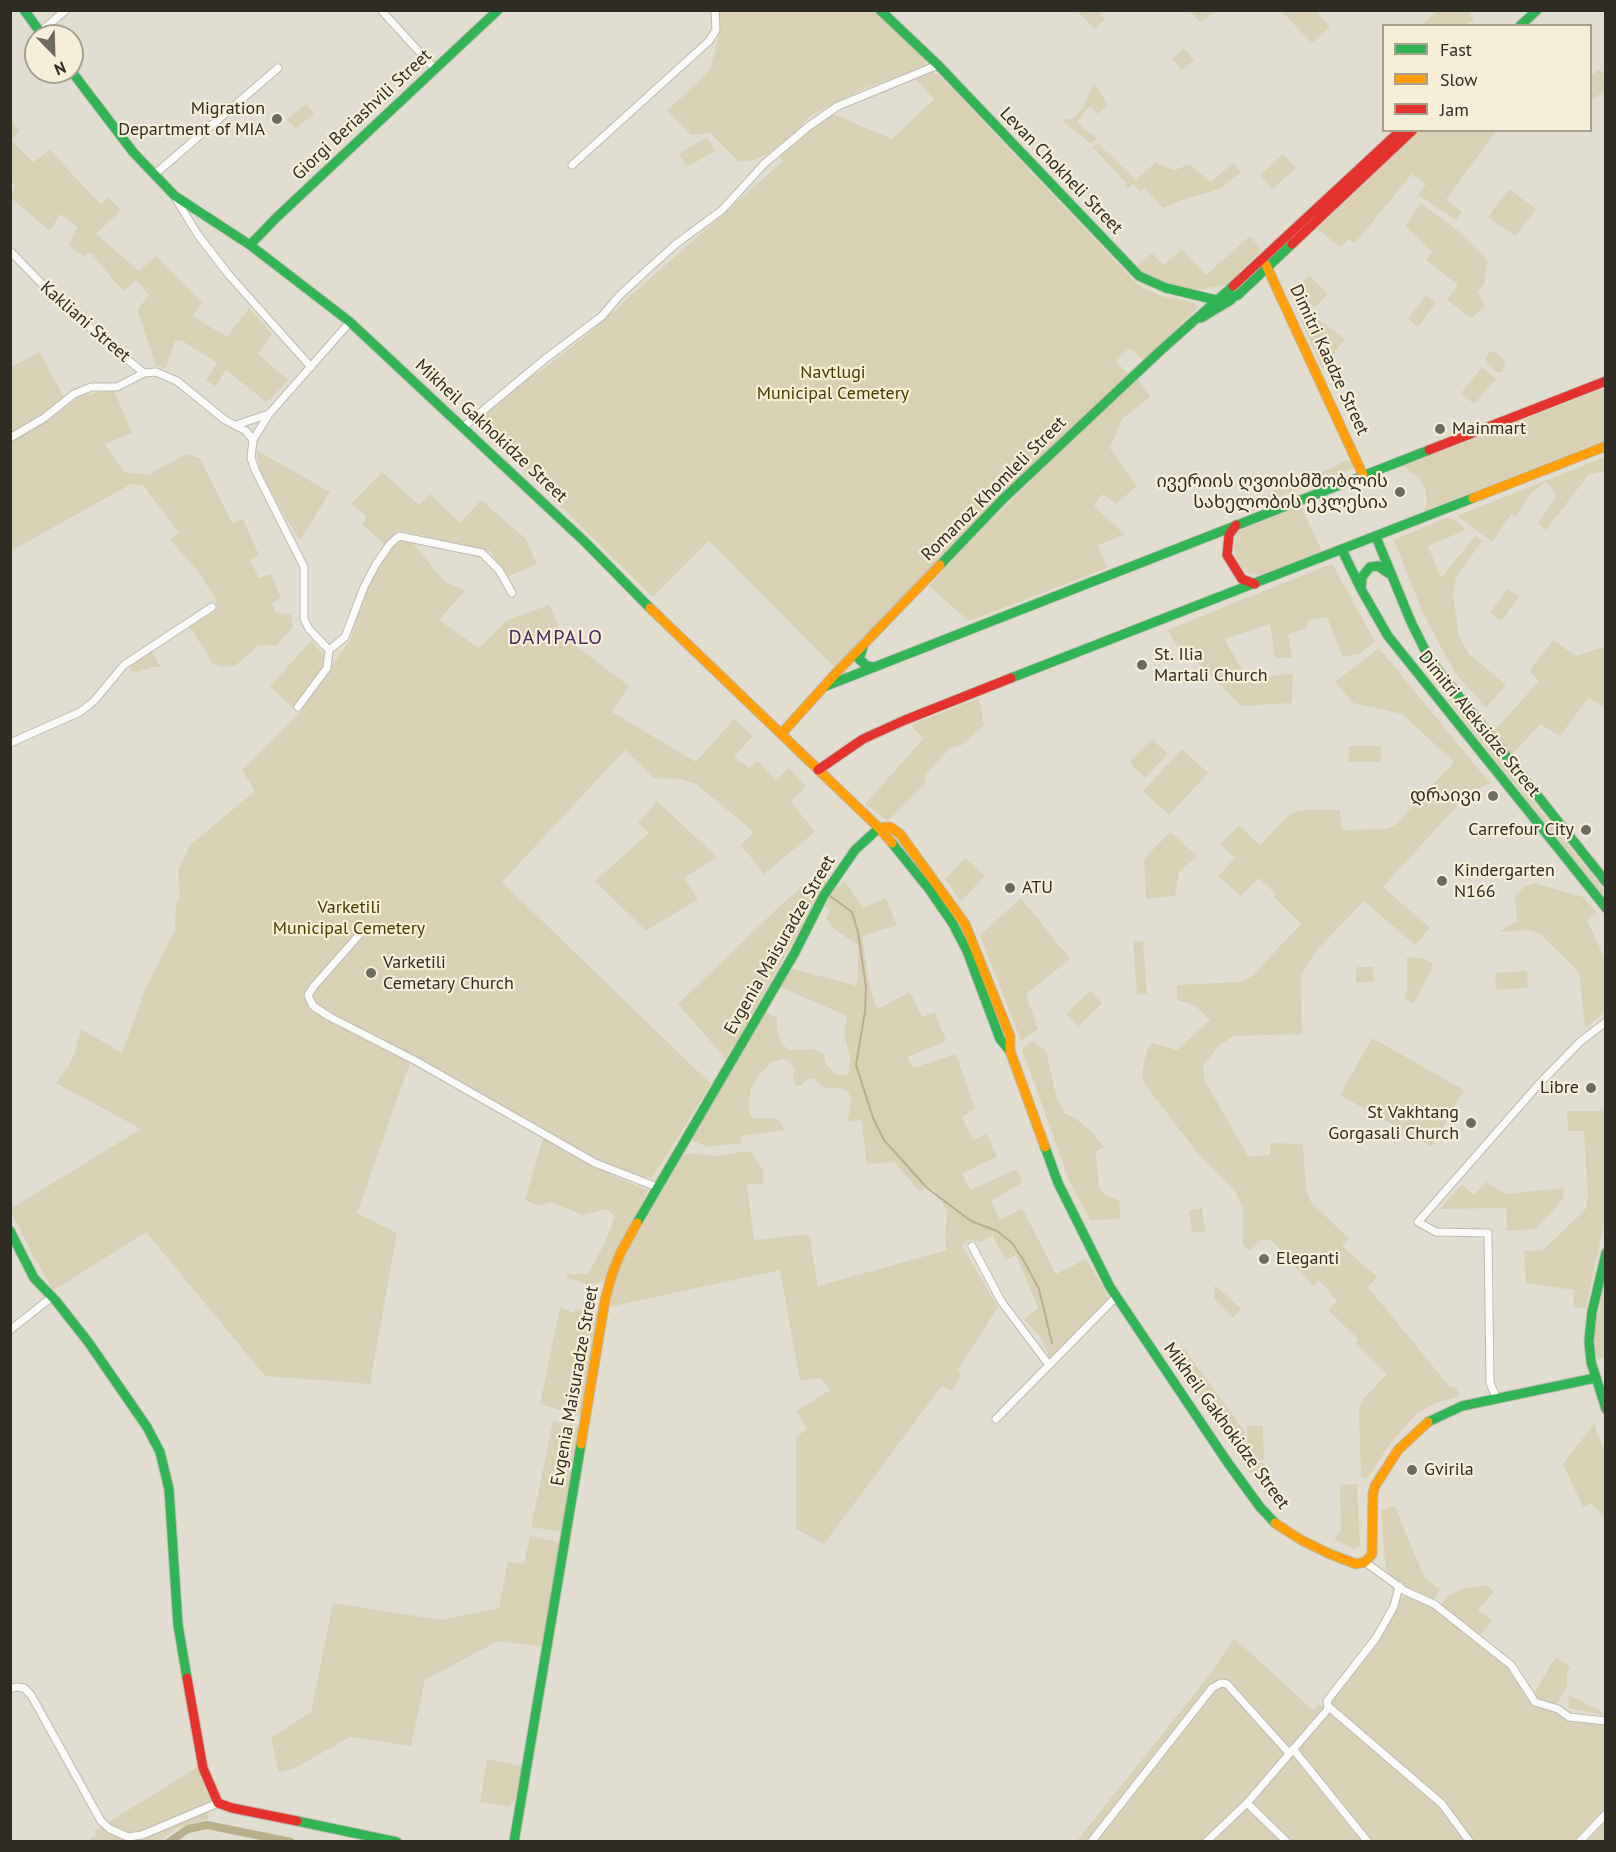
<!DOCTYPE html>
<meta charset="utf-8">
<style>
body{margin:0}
#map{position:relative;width:1616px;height:1852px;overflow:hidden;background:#e1ded1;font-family:"PT Sans",sans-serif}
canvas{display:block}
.frame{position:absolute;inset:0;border:12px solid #2f2c23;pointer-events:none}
.legend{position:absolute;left:1382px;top:24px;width:210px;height:108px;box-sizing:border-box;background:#f6eed7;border:2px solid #a6a08f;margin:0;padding:8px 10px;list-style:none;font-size:18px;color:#2f2c23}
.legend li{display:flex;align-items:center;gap:12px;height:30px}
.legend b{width:30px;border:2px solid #a6a08f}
.north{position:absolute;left:24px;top:24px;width:60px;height:60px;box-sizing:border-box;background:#f6eed7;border:2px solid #a6a08f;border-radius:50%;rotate:157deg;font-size:16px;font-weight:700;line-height:24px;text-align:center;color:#2f2c23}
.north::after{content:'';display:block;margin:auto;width:21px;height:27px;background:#6d6a60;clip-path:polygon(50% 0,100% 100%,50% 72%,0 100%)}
</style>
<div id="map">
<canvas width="1616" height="1852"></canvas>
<div class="frame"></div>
<ul class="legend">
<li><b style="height:8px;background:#30b455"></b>Fast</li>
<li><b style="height:8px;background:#ff9f0a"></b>Slow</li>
<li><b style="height:8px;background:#e5322d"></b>Jam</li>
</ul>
<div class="north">N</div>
</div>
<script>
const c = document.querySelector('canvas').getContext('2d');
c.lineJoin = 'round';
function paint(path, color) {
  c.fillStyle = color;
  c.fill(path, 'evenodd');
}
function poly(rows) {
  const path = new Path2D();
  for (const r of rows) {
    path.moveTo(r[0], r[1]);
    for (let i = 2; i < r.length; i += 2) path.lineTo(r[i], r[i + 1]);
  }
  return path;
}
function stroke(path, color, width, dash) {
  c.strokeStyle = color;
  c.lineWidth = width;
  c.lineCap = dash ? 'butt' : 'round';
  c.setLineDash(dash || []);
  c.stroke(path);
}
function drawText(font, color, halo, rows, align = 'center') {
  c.font = font + ' "PT Sans","Noto Sans Georgian",sans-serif';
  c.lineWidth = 4.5;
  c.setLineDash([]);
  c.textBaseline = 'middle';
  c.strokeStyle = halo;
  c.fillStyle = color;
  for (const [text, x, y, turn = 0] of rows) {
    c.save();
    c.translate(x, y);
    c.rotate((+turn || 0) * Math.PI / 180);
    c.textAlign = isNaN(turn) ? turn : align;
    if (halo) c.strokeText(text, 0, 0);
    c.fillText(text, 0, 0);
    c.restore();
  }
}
paint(poly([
 [810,10,820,13,822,10,879,11,926,60,925,67,865,88,833,104,810,116,788,140,767,154,755,160,739,162,710,133,691,135,667,111,710,70,718,38,717,11],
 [1077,11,1101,11,1099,13,1105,19,1094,29],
 [1190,11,1216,11,1200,22],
 [1281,11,1316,11,1330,27,1312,43],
 [1438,11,1472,11,1469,13,1474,19,1466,25,1421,25],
 [1184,48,1194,60,1182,70,1172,59],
 [1600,69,1605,77,1605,90,1591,101,1591,75],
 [931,72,939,75,1138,285,1161,296,1192,302,1198,306,1197,309,1143,360,1129,348,1116,361,1128,374,980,516,836,669,709,541,653,597,478,425,478,420,530,375,538,373,585,336,643,285,783,161,780,157,831,113,892,139,934,99,915,79],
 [1094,83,1108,105,1098,114,1090,106,1077,121,1084,129,1097,138,1091,144,1063,122,1066,119,1072,119,1082,109],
 [306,104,314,114,295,129,287,119],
 [11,120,19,131,11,140,33,162,50,150,101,205,108,197,121,210,96,234,139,271,156,256,202,302,193,316,227,337,249,308,272,334,258,354,288,380,272,398,266,402,226,370,215,386,206,380,217,363,181,340,175,341,166,368,156,366,137,310,149,295,136,280,123,291,90,252,85,257,69,246,77,227,60,214,50,231,11,198,15,185,11,181],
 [1420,131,1496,131,1446,200,1462,212,1456,220,1418,195,1426,184,1412,174,1355,243,1349,239,1340,247,1317,229],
 [707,137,715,151,687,167,679,154],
 [1097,143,1136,180,1156,162,1165,167,1175,170,1190,164,1210,182,1233,163,1241,172,1220,189,1185,199,1163,208,1144,188,1141,192,1133,184,1128,189,1124,185,1126,183,1093,147],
 [1283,154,1296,168,1272,189,1260,175],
 [1509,189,1536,209,1515,236,1488,217],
 [1421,203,1458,231,1487,260,1484,284,1478,291,1485,307,1471,318,1447,300,1458,285,1426,260,1432,252,1405,226],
 [1250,236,1262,250,1226,285,1190,291,1176,288,1147,276,1136,267,1152,253,1163,265,1182,249,1206,275],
 [1309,275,1328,294,1315,308,1295,289],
 [1426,295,1436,303,1418,327,1408,319],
 [1293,301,1345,339,1322,369],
 [1494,351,1506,362,1502,372,1497,372,1486,361,1486,356,1490,352],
 [40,352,64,398,44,415,11,434,11,367],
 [1482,367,1496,379,1474,404,1461,393],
 [1134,381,1139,381,1151,396,1122,419,1110,448,1137,486,1116,504,1103,494,1094,506,1125,535,1098,545,1107,568,969,621,929,586,988,523],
 [1605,388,1605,440,1424,511,1427,501,1425,488,1419,478,1403,466],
 [114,390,132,433,105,444,124,472,148,475,186,454,200,458,232,523,243,519,259,555,250,560,259,578,271,574,281,598,272,603,275,612,291,615,293,626,277,646,259,645,236,665,222,667,213,664,190,627,218,609,214,596,196,569,170,540,179,533,144,486,131,484,11,551,11,441,43,423,82,395],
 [256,450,330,492,300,540,287,520,261,473],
 [1605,457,1605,471,1589,474,1546,530,1538,523,1555,499,1555,492,1546,482,1531,493,1516,517,1511,514,1492,542,1459,517,1459,515],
 [1350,460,1354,468,1262,503,1274,490,1331,468,1341,462],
 [382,472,419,505,430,494,460,523,481,500,526,539,537,564,507,577,490,551,398,530,385,545,362,524,367,516,351,504],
 [1301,506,1322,551,1262,575,1249,574,1240,566,1235,554,1234,547,1238,531],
 [1448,517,1459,523,1466,530,1428,546,1441,578,1475,536,1482,541,1456,577,1453,594,1459,636,1468,653,1506,685,1486,708,1458,676,1445,655,1422,611,1394,540],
 [401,539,412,542,444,581,465,591,439,620,479,648,507,620,549,605,564,637,629,686,612,712,696,762,734,719,753,736,734,757,749,768,758,761,776,780,789,768,806,786,791,802,815,832,764,874,741,845,754,832,696,784,680,779,654,778,625,750,502,882,711,1084,655,1174,651,1178,643,1177,613,1167,610,1175,648,1190,607,1276,603,1281,590,1285,566,1278,568,1274,586,1274,590,1271,605,1242,615,1216,606,1209,583,1215,550,1202,539,1206,525,1200,543,1138,410,1063,357,1213,397,1233,370,1384,265,1376,146,1232,53,1291,29,1248,10,1209,141,1129,56,1083,69,1065,75,1053,81,1029,122,1053,146,987,175,930,176,904,180,898,178,870,190,845,255,791,242,770,300,712,345,647,350,640,366,590,378,565,393,545],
 [1331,564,1333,565,1375,642,1359,654,1343,657,1327,617,1309,620,1305,629,1288,634,1292,658,1275,658,1270,624,1224,639,1248,679,1293,673,1292,703,1241,706,1192,657,1186,659,1167,630],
 [1508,589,1519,597,1501,621,1490,612],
 [1553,640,1576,656,1603,647,1605,644,1605,709,1589,697,1560,736,1540,724,1512,755,1493,732,1539,681,1529,671],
 [311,641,324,655,324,666,293,708,270,686],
 [1379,648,1490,783,1467,795,1383,887,1430,928,1415,945,1364,901,1317,950,1301,975,1302,1034,1234,1036,1218,1046,1203,1067,1205,1081,1248,1156,1270,1155,1270,1143,1303,1144,1306,1189,1311,1202,1349,1239,1342,1246,1377,1277,1368,1287,1449,1386,1456,1388,1460,1396,1435,1403,1416,1414,1389,1445,1367,1479,1361,1476,1359,1409,1363,1399,1387,1374,1356,1343,1359,1340,1328,1310,1337,1301,1319,1280,1313,1286,1271,1240,1262,1239,1250,1251,1243,1245,1243,1208,1235,1191,1198,1154,1144,1083,1142,1072,1147,1049,1153,1043,1177,1050,1210,1020,1194,1005,1177,1000,1177,985,1241,982,1252,976,1301,924,1274,897,1276,894,1259,878,1241,896,1218,876,1235,858,1220,844,1239,826,1260,845,1291,813,1302,810,1340,810,1342,830,1386,829,1394,826,1454,762,1402,714,1353,703,1335,682],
 [152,652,161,667,154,667,138,672,132,671,130,668,133,663],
 [1448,697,1605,891,1605,898,1447,699],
 [979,698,984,725,962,745,950,748,925,775,925,784,888,821,865,804,923,739,911,725],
 [1152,739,1168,754,1145,778,1129,762],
 [1349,746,1381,746,1381,762,1349,762],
 [1182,749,1208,773,1169,815,1143,791],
 [657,801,717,857,684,878,698,899,646,931,595,881,649,833,638,823],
 [1170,832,1197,856,1179,872,1175,896,1146,899,1144,859],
 [965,858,985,876,961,901,945,879],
 [819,873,827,883,726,1059,678,1004,784,902],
 [845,881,863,908,886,898,897,925,862,936,870,988,877,1009,910,992,922,1017,935,1012,946,1041,908,1057,913,1068,956,1054,975,1109,962,1117,973,1140,987,1134,997,1157,962,1173,970,1190,1017,1169,1023,1182,991,1201,1000,1220,1022,1208,1056,1274,1086,1259,1110,1299,1050,1359,1041,1338,1024,1319,1038,1308,1016,1255,1006,1260,992,1235,981,1242,969,1239,965,1242,962,1246,998,1307,957,1371,961,1374,952,1391,942,1386,824,1544,796,1529,796,1437,807,1429,797,1411,830,1390,821,1378,800,1381,780,1270,609,1307,614,1283,622,1260,683,1156,688,1153,719,1156,745,1151,753,1153,763,1171,763,1183,747,1185,754,1240,809,1234,818,1286,947,1250,945,1241,947,1210,934,1190,925,1188,919,1191,894,1162,867,1164,861,1120,847,1122,852,1100,848,1092,840,1088,829,1088,821,1086,813,1078,807,1079,802,1085,796,1086,793,1079,794,1068,789,1061,783,1059,772,1062,758,1076,751,1089,749,1100,749,1110,751,1117,757,1119,773,1118,779,1121,785,1130,740,1136,742,1143,716,1146,708,1147,693,1141,692,1138,764,1011,777,1018,777,1029,781,1043,789,1050,815,1049,824,1055,826,1064,833,1072,841,1076,849,1074,850,1057,844,1034,847,1016,780,987,790,968,857,986,858,945,834,929,826,918,830,910,825,906,835,889],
 [1534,883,1583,897,1597,912,1587,921,1600,948,1605,963,1605,1012,1585,1028,1580,980,1577,970,1539,933,1529,930,1499,932,1517,921,1515,896,1525,886],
 [1021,898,1070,959,1026,994,1038,1029,1021,1041,980,935],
 [1133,941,1143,941,1147,994,1137,995],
 [1407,957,1422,958,1433,963,1431,971,1413,1004,1404,998,1407,991],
 [1356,967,1373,967,1374,982,1356,982],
 [1527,971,1528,988,1496,990,1495,973],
 [1090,991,1102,1003,1079,1026,1066,1014],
 [1372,1038,1464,1090,1432,1147,1340,1095],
 [1033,1041,1046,1051,1056,1095,1064,1113,1075,1118,1092,1132,1104,1147,1096,1152,1099,1187,1105,1195,1119,1200,1121,1219,1090,1220,1069,1180,1022,1049],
 [1567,1111,1605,1111,1605,1219,1586,1308,1573,1307,1574,1290,1526,1283,1524,1251,1543,1250,1585,1210,1588,1196,1584,1131,1568,1131],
 [1487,1182,1505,1194,1564,1188,1563,1199,1536,1229,1507,1231,1506,1208,1440,1209,1462,1184,1473,1195],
 [1202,1208,1205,1231,1192,1233,1189,1210],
 [1605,1275,1605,1358,1598,1359,1595,1350,1595,1334],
 [1215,1285,1241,1309,1233,1318,1214,1299],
 [560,1307,573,1313,576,1309,598,1314,584,1410,580,1414,576,1415,540,1404],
 [1182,1346,1244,1430,1247,1462,1265,1463,1266,1494,1169,1354],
 [553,1421,579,1427,561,1532,531,1527],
 [1594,1424,1605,1452,1605,1519,1591,1503,1583,1507,1563,1464],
 [1247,1426,1263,1426,1264,1460,1248,1460],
 [1357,1484,1360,1546,1354,1549,1334,1539,1341,1530,1340,1485],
 [1395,1506,1424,1577,1440,1589,1436,1597,1430,1599,1418,1594,1388,1574,1385,1561,1381,1511],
 [530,1536,559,1542,543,1647,498,1641,425,1680,411,1746,350,1737,295,1768,279,1772,271,1738,311,1712,333,1603,441,1620,499,1608,508,1561,524,1564],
 [1487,1585,1494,1592,1478,1610,1493,1621,1480,1635,1441,1605,1448,1595,1466,1588],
 [1409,1596,1432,1607,1471,1635,1509,1666,1538,1706,1556,1712,1562,1718,1568,1720,1605,1723,1605,1811,1575,1841,1371,1841,1299,1753,1301,1746,1329,1713,1333,1697,1400,1597],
 [1234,1638,1313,1710,1318,1704,1324,1708,1245,1799,1202,1841,1076,1842,1211,1673],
 [1556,1657,1570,1667,1567,1672,1567,1686,1555,1707,1542,1704,1532,1696],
 [1569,1695,1603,1712,1602,1715,1568,1708],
 [1292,1757,1296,1757,1364,1842,1212,1842,1241,1814],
 [487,1759,522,1766,515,1799,509,1807,480,1802],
 [198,1767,206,1792,212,1800,207,1820,178,1827,160,1841,86,1842,96,1835,94,1831],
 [1605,1820,1605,1841,1585,1841]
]), '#d9d1b6');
stroke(poly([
 [830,896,852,912,858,932,866,987,865,1012,856,1065,873,1118,884,1140,927,1188,971,1221,997,1231,1012,1243,1024,1261,1039,1289,1052,1343]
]), '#baaf8c', 2);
stroke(poly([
 [169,1842,188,1829,207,1825,291,1842]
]), '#baaf8c', 8);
const street = poly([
 [381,10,435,69],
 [40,32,66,10],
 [572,165,709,41,716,30,715,10],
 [155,174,278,68],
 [176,199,198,235,229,275,311,367],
 [10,251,49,291,107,343,144,373,156,372,177,381,225,420,246,431,253,440],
 [236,425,269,414],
 [462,428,545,359,602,316,619,296,647,270,676,244,722,210,765,163,809,126,838,106,938,65],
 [10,438,44,418,74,394,91,387,117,387,144,373],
 [329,650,345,637,364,587,376,564,390,544,399,536,482,553,499,570,512,593],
 [298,707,327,668,329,650,309,629,304,619,304,567,256,472,251,458,253,440,269,414,350,322],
 [10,743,80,712,94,701,124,665,212,607],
 [359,935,314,986,308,995,313,1006,330,1017,416,1061,595,1163,657,1187],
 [972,1246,1001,1301,1049,1365],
 [10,1330,52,1297],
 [1497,1399,1490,1383,1488,1233,1436,1232,1418,1222,1539,1084,1581,1041,1606,1022],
 [996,1419,1116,1297],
 [1365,1562,1405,1591,1434,1604,1511,1665,1535,1702,1558,1709,1569,1717,1606,1721],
 [10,1689,16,1687,24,1688,31,1695,101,1821,110,1829,128,1837,142,1835,218,1803],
 [1329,1707,1442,1804,1470,1842],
 [1293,1749,1368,1842],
 [1247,1803,1287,1842],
 [1091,1842,1212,1688,1221,1683,1227,1684,1289,1753],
 [1206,1842,1247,1803,1328,1709,1327,1701,1376,1638,1389,1615,1394,1606,1399,1586],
 [1579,1842,1606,1814]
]);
const fast = poly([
 [24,10,43,36],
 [880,10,938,65,1139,276,1166,288,1216,300,1226,300,1238,295,1292,244],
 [1520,26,1537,10],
 [72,72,133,152,175,196,250,245,350,322,585,542,650,608],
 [250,245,276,218,498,10],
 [1201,318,1231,300],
 [1376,537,1411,622,1430,660,1606,882],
 [1342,550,1361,589,1388,636,1606,908],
 [940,565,1003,499,1159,352,1233,286],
 [1361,589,1362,577,1370,567,1378,566,1388,573],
 [863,647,859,659,867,666,874,667],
 [1011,678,1473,498],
 [826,686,1429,450],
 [892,843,929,889,953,924,967,951,1000,1039,1010,1051],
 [1045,1147,1058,1183,1110,1287,1228,1463,1260,1507,1275,1523],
 [637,1223,794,954,824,895,855,850,879,828],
 [10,1231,34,1278,56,1301,89,1343,147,1427,160,1452,169,1489,178,1625,187,1678],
 [1606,1253,1592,1312,1589,1341,1591,1362,1606,1409],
 [1428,1422,1462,1406,1595,1378],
 [297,1821,397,1842],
 [514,1842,581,1444]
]);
const slow = poly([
 [1266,265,1363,475],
 [1473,498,1606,446],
 [650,608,879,828,892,843],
 [782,733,837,672,940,565],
 [879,828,890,827,900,834,965,924,1010,1036,1010,1051,1045,1147],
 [581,1444,605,1300,612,1274,621,1252,637,1223],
 [1275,1523,1301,1540,1330,1554,1356,1564,1365,1562,1372,1554,1373,1493,1375,1486,1398,1450,1428,1422]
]);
const jam = poly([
 [1292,244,1413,130],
 [1233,286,1401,130],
 [1429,450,1606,381],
 [1236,525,1229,535,1227,555,1242,579,1255,584],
 [818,770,863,739,905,720,1011,678],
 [187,1678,203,1768,218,1803,232,1808,297,1821]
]);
stroke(street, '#bdbab0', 9);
stroke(fast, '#bdbab0', 11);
stroke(slow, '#bdbab0', 11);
stroke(jam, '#bdbab0', 11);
stroke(street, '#fafaf8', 7);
stroke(fast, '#30b455', 9);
stroke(slow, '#ff9f0a', 9);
stroke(jam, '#e5322d', 9);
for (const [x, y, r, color] of [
 [277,119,6,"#6d6a60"],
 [1440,429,6,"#6d6a60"],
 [1400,492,6,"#6d6a60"],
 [1142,665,6,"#6d6a60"],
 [1493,796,6,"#6d6a60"],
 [1586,830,6,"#6d6a60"],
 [1442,881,6,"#6d6a60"],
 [1010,888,6,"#6d6a60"],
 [371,973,6,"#6d6a60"],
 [1591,1088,6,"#6d6a60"],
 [1471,1123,6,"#6d6a60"],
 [1264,1259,6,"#6d6a60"],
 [1412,1470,6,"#6d6a60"]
]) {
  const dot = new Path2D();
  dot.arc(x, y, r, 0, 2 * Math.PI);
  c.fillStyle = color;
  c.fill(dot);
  stroke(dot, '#f6eed7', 2);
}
drawText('18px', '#2f2c23', '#f6eed7', [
 ["Migration",265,109,"right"],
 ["Department of MIA",265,130,"right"],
 ["Mainmart",1452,429],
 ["ივერიის ღვთისმშობლის",1388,482,"right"],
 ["სახელობის ეკლესია",1388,503,"right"],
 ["St. Ilia",1154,655],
 ["Martali Church",1154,676],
 ["დრაივი",1481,796,"right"],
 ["Carrefour City",1574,830,"right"],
 ["Kindergarten",1454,871],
 ["N166",1454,892],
 ["ATU",1022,888],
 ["Varketili",383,963],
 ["Cemetary Church",383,984],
 ["Libre",1579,1088,"right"],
 ["St Vakhtang",1459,1113,"right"],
 ["Gorgasali Church",1459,1134,"right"],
 ["Eleganti",1276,1259],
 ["Gvirila",1424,1470]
], 'left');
drawText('18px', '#2f2c23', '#f6eed7', [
 ["Giorgi Beriashvili Street",362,115,-43],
 ["Levan Chokheli Street",1061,171,46],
 ["Kakliani Street",85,322,41],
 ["Dimitri Kaadze Street",1329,360,65],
 ["Mikheil Gakhokidze Street",491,431,43],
 ["Romanoz Khomleli Street",994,489,-45],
 ["Dimitri Aleksidze Street",1479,724,51],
 ["Evgenia Maisuradze Street",780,945,-60],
 ["Evgenia Maisuradze Street",575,1386,-80],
 ["Mikheil Gakhokidze Street",1226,1426,54]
]);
drawText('18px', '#4a3a00', '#f6eed7', [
 ["Navtlugi",833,373],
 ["Municipal Cemetery",833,394],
 ["Varketili",349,908],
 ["Municipal Cemetery",349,929]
]);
c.letterSpacing = '1.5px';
drawText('20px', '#4a265d', '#f6eed7', [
 ["DAMPALO",556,638]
]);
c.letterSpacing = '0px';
</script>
